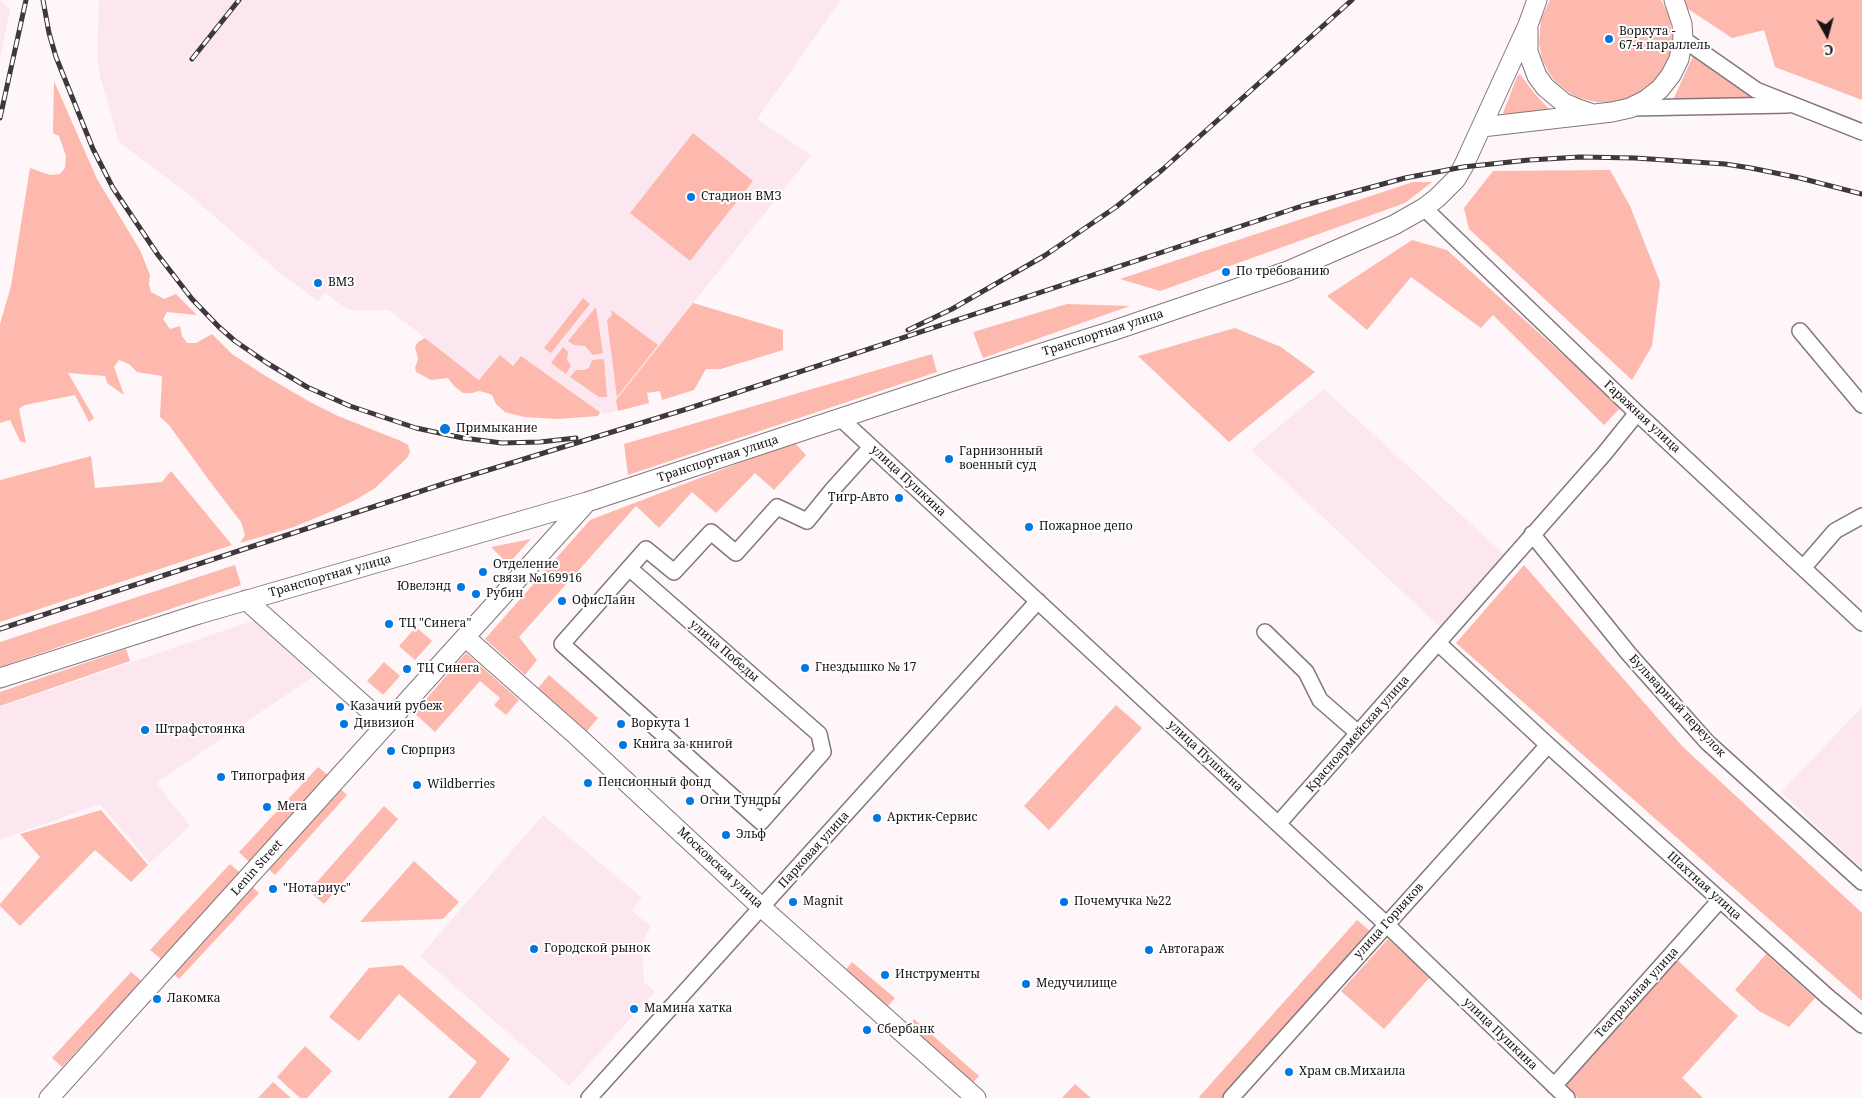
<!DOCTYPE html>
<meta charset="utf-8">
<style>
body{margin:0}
#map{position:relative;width:1862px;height:1098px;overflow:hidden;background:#fef6f9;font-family:"Noto Serif",serif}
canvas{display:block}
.north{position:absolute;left:1802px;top:10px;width:50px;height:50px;-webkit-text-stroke:4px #fff;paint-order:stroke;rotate:173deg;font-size:14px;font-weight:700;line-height:20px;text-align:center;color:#181416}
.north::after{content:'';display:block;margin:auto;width:18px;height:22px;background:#181416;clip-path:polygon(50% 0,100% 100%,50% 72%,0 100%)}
</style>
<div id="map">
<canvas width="1862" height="1098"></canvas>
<div class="north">С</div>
</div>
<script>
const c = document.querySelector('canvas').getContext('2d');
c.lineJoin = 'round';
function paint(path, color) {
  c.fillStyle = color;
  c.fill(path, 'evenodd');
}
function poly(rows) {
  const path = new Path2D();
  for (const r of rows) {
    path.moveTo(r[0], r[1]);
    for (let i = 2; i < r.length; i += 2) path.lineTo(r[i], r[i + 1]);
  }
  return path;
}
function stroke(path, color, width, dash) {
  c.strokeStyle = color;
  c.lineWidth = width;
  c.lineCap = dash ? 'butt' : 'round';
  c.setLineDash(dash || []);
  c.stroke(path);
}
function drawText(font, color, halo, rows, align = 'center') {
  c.font = font + ' "Noto Serif",serif';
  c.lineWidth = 4;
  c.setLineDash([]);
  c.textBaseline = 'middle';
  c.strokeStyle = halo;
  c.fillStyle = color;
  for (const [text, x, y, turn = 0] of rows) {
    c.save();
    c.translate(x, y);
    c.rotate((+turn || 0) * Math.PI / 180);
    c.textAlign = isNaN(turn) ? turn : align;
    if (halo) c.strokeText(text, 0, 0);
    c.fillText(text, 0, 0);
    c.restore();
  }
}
paint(poly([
 [0,0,10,9,0,58],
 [99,0,841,0,757,119,811,155,616,400,618,411,604,414,521,356,513,366,500,356,480,380,389,310,348,310,325,293,318,301,280,273,187,193,119,142,100,76,97,57],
 [1324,389,1506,556,1441,628,1251,450],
 [255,620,314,676,156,783,190,826,150,863,100,804,0,840,0,707],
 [1862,707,1862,869,1781,792],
 [543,815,642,898,632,911,651,926,642,943,643,964,644,982,655,992,569,1086,420,956]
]), '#fce7f0');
paint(poly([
 [1550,0,1661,0,1669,15,1673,41,1667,65,1661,75,1653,85,1628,101,1612,103,1596,102,1579,98,1568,92,1556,82,1549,73,1542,59,1539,44,1541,19],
 [1684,0,1862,0,1862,100,1775,67,1764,30,1732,38,1688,9],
 [1695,52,1760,100,1672,102],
 [1520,74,1534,93,1548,108,1549,112,1509,115,1503,113,1517,77],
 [54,81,97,179,140,250,150,275,149,284,151,292,164,299,176,294,197,315,167,312,163,319,170,329,180,326,182,336,187,343,196,343,212,334,232,354,264,375,310,402,338,416,401,441,408,445,410,452,407,458,375,488,357,499,330,512,294,527,240,543,245,535,241,522,211,483,169,425,160,417,162,376,137,372,129,364,119,360,114,367,124,395,107,383,105,376,68,373,94,418,89,422,75,395,25,405,19,409,26,443,20,441,10,420,0,423,0,324,11,286,30,168,50,175,60,174,65,168,66,156,59,136,53,133],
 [693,133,753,181,690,261,630,213],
 [1610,170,1630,206,1660,282,1652,346,1632,380,1469,229,1464,208,1493,171],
 [1413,182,1432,182,1405,203,1160,291,1120,279],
 [1412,240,1447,250,1621,407,1604,425,1493,315,1481,328,1411,277,1367,330,1327,296],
 [583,298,590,304,551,353,544,348],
 [693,303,783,330,783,350,721,369,706,369,694,390,662,400,660,391,647,393,649,403,618,411,616,400],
 [1067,304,1130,306,983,358,973,332],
 [596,307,603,353,593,355,585,346,574,345,568,341],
 [611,310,658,345,617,397,607,320,612,315],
 [1235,328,1281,347,1315,372,1229,442,1138,356],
 [425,338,479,380,500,355,513,366,521,356,600,412,598,416,558,419,524,417,505,412,496,404,492,395,487,393,479,391,472,393,463,393,454,386,448,378,431,380,416,372,415,368,418,359,415,347,418,342],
 [563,347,568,352,567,360,571,366,566,374,551,363],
 [932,354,937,372,628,475,624,444],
 [604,359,607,397,599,397,570,377,576,370,584,370,589,368,592,360],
 [794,442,806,455,774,490,755,473,716,513,692,492,659,528,636,506,519,637,537,660,525,675,485,639,590,520],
 [91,456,95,488,162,482,171,471,232,545,0,622,0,480],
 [531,539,508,564,491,547],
 [235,565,241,585,0,667,0,642],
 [1524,565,1682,746,1862,913,1862,1001,1456,643],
 [416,627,432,641,415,660,399,646],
 [126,649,130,661,0,706,0,692],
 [466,653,519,700,506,715,494,705,500,698,480,681,435,732,414,713],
 [384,662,400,676,383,695,367,681],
 [549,675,598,718,587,731,538,688],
 [1116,705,1142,728,1049,830,1024,806],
 [318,767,329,776,249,862,239,852],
 [337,786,347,795,275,875,265,866],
 [384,806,398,819,324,904,309,891],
 [101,810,148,865,131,882,95,850,20,926,0,906,0,904,40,857,20,834],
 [414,861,459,902,443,919,360,922],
 [230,864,240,873,161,959,150,950],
 [248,883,259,893,179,979,169,969],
 [1357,920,1371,932,1223,1098,1201,1098,1199,1097],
 [1388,939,1430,977,1384,1029,1341,991],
 [1766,954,1815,998,1789,1027,1759,1011,1735,990],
 [1674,957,1738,1016,1682,1078,1703,1098,1578,1098,1560,1082],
 [852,962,895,998,886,1008,844,972],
 [402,965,510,1059,480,1098,448,1098,477,1062,399,994,359,1041,329,1017,369,968],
 [131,972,142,981,62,1067,52,1058],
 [914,1019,979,1076,970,1086,906,1029],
 [305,1046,332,1071,307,1098,300,1098,277,1077],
 [273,1082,291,1098,258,1098],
 [1075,1084,1091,1098,1062,1098]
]), '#fdb9ae');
const minor = poly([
 [1683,39,1756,90,1862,132],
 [1631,108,1788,105],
 [1424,208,1637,413,1862,623],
 [1800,331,1862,405],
 [840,418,1386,924,1567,1098],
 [1532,534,1629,654,1707,742,1862,882],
 [629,568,819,734,823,752,761,822,562,644,646,549,674,572,711,532,736,553,777,507,807,521,833,489,871,447],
 [1803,568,1835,531,1862,516],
 [1265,632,1306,672,1320,700,1358,733],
 [1438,643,1548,745,1828,997,1862,1025],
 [1278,824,1604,454,1637,413],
 [1554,1086,1720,900],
 [589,1098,1038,601],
 [1231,1098,1548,745]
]);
const major = poly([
 [1528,29,1528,52,1537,76,1545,87,1564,103,1578,109,1590,113],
 [1482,127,1612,112,1630,108,1646,100,1660,89,1671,75,1679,59,1683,39,1682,24,1674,0],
 [246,600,386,725],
 [465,637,577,736,761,907,976,1098],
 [0,678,199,614,587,502,959,379,1112,331,1288,271,1394,225,1424,208,1437,198,1456,179,1463,167,1528,25,1537,0],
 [49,1098,587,502]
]);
stroke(minor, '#82777b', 18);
stroke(major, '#82777b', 21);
stroke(minor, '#fff', 15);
stroke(major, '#fff', 19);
const rail = poly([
 [43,0,49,33,56,57,93,149,113,188,158,255,192,299,219,327,235,341,267,363,307,387,350,406,416,428,463,438,502,443,540,442,576,438],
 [192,59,239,0],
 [0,118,26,0],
 [908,330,952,309,1044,256,1116,207,1162,170,1352,0],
 [0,629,446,483,690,408,1302,206,1405,178,1463,167,1529,160,1580,157,1635,158,1725,164,1751,168,1800,178,1862,194]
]);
stroke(rail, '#3d383a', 5);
stroke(rail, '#fff', 3, [9]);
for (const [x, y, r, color] of [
 [1609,39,5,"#0178df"],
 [691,197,5,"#0178df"],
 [1226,272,5,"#0178df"],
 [318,283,5,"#0178df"],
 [445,429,6,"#0178df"],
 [949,459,5,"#0178df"],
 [899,498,5,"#0178df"],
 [1029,527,5,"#0178df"],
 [483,572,5,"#0178df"],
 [461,587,5,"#0178df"],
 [476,594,5,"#0178df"],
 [562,601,5,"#0178df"],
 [389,624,5,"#0178df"],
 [805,668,5,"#0178df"],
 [407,669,5,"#0178df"],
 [340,707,5,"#0178df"],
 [344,724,5,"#0178df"],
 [621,724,5,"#0178df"],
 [145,730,5,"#0178df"],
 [623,745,5,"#0178df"],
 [391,751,5,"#0178df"],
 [221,777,5,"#0178df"],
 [588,783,5,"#0178df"],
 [417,785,5,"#0178df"],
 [690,801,5,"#0178df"],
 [267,807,5,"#0178df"],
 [877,818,5,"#0178df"],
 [726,835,5,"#0178df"],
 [273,889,5,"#0178df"],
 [793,902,5,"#0178df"],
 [1064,902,5,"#0178df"],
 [534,949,5,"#0178df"],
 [1149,950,5,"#0178df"],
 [885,975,5,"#0178df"],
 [1026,984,5,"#0178df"],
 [157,999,5,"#0178df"],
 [634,1009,5,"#0178df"],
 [867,1030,5,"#0178df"],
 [1289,1072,5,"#0178df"]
]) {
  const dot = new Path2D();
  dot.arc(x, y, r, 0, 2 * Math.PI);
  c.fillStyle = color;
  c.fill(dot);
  stroke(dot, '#fff', 2);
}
drawText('12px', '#181416', '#fff', [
 ["Воркута -",1619,32],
 ["67-я параллель",1619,46],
 ["Стадион ВМЗ",701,197],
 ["По требованию",1236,272],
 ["ВМЗ",328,283],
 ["Примыкание",456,429],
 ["Гарнизонный",959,452],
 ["военный суд",959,466],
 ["Тигр-Авто",889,498,"right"],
 ["Пожарное депо",1039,527],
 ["Отделение",493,565],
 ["связи №169916",493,579],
 ["Ювелэнд",451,587,"right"],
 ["Рубин",486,594],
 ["ОфисЛайн",572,601],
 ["ТЦ \"Синега\"",399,624],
 ["Гнездышко № 17",815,668],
 ["ТЦ Синега",417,669],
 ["Казачий рубеж",350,707],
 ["Дивизион",354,724],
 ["Воркута 1",631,724],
 ["Штрафстоянка",155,730],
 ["Книга за книгой",633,745],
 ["Сюрприз",401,751],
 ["Типография",231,777],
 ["Пенсионный фонд",598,783],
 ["Wildberries",427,785],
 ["Огни Тундры",700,801],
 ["Мега",277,807],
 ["Арктик-Сервис",887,818],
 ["Эльф",736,835],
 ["\"Нотариус\"",283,889],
 ["Magnit",803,902],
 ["Почемучка №22",1074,902],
 ["Городской рынок",544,949],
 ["Автогараж",1159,950],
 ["Инструменты",895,975],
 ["Медучилище",1036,984],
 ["Лакомка",167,999],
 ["Мамина хатка",644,1009],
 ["Сбербанк",877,1030],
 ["Храм св.Михаила",1299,1072]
], 'left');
drawText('12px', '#181416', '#fff', [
 ["Транспортная улица",1103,333,-18],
 ["Гаражная улица",1642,417,43],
 ["Транспортная улица",718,459,-18],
 ["улица Пушкина",908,481,43],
 ["Транспортная улица",330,576,-16],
 ["улица Победы",724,651,41],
 ["Бульварный переулок",1677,706,47],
 ["Красноармейская улица",1358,734,-49],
 ["улица Пушкина",1205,756,43],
 ["Парковая улица",814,850,-48],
 ["Lenin Street",257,868,-48],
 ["Московская улица",720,868,43],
 ["Шахтная улица",1704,886,42],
 ["улица Горняков",1389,921,-48],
 ["Театральная улица",1637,993,-48],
 ["улица Пушкина",1500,1034,44]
]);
</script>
